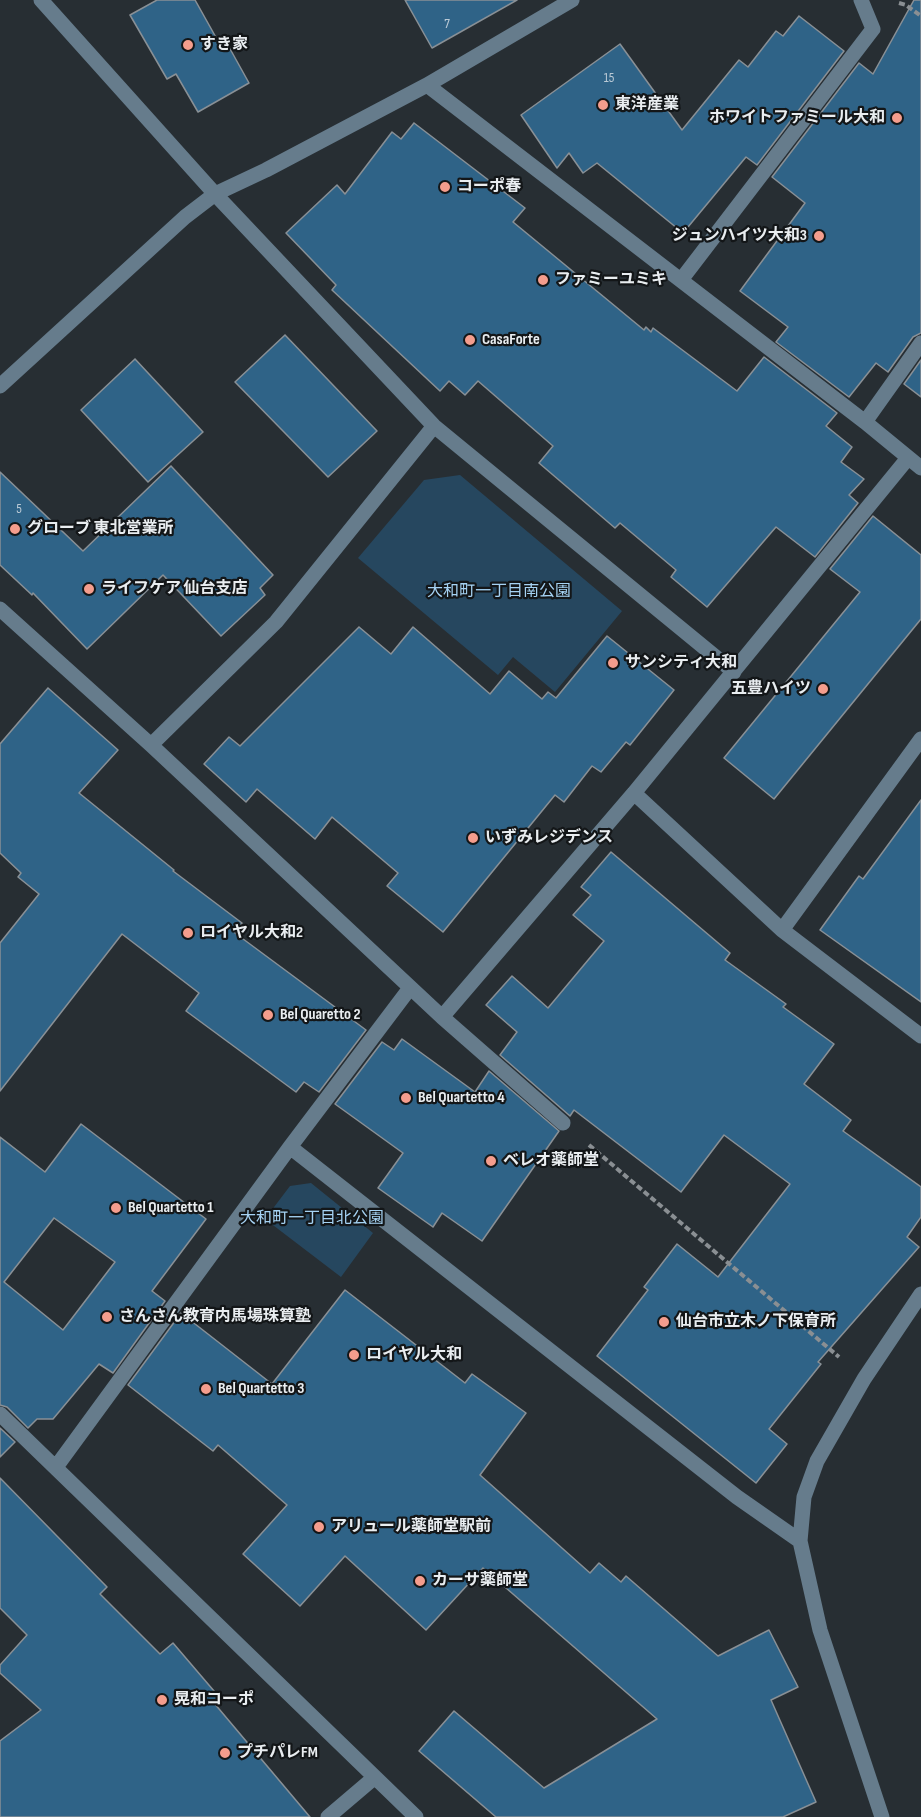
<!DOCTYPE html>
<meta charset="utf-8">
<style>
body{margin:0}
canvas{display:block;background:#272e33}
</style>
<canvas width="921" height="1817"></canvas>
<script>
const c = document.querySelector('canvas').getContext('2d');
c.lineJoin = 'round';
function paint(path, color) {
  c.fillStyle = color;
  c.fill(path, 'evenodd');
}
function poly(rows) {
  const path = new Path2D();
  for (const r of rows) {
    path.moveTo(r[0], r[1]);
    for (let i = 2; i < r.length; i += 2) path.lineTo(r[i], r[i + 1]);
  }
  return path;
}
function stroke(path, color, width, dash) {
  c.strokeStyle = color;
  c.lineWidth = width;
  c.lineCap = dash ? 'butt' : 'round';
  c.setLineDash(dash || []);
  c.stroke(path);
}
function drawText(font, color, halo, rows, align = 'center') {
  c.font = font + ' "Sofia Sans Condensed","Noto Sans JP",sans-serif';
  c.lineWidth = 4.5;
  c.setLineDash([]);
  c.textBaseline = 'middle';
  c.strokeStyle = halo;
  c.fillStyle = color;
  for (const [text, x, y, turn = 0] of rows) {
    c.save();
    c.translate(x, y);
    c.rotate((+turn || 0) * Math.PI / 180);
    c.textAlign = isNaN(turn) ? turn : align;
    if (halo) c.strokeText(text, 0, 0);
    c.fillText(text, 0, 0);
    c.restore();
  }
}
paint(poly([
 [460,475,622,611,555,692,513,657,498,675,358,558,424,480],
 [311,1183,373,1233,341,1277,265,1219,290,1186]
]), '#26475f');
const building = poly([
 [157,0,195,0,218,41,224,38,249,83,198,112,176,74,167,79,130,15,157,0],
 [405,0,517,0,432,48,405,0],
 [914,0,921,0,921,333,913,337,888,372,876,363,849,397,776,342,788,327,740,291,805,203,772,177,859,63,873,74,914,0],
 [799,16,844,51,757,165,746,157,683,233,597,163,583,173,569,153,557,168,521,115,620,44,682,130,739,60,748,67,776,31,783,36,799,16],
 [414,123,525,208,513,222,644,330,646,327,651,332,653,328,737,391,764,357,837,413,826,426,852,447,841,462,864,479,849,495,858,503,815,557,776,527,707,607,671,577,676,570,620,523,615,528,539,463,553,446,478,381,465,395,449,381,440,391,332,290,336,285,286,233,337,185,345,194,392,132,401,139,414,123],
 [285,335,377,431,328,477,235,382,285,335],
 [135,359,203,432,148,482,81,410,135,359],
 [921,360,921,397,904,384,921,360],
 [171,466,273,575,260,588,265,595,221,636,163,575,87,649,33,593,32,595,0,565,0,472,83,551,171,466],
 [873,516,921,555,921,619,774,799,724,758,860,592,830,569,873,516],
 [359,627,391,654,413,627,490,694,509,671,542,699,548,692,556,698,607,636,674,690,630,745,626,742,601,772,592,766,564,802,555,795,443,932,387,886,398,873,332,817,315,839,257,789,246,802,204,764,229,737,240,746,359,627],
 [48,688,118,750,79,793,174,870,173,871,242,923,235,933,366,1030,319,1092,304,1082,296,1092,186,1011,199,993,122,934,0,1091,0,943,39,894,18,877,21,873,0,853,0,744,48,688],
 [921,800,921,1002,820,930,859,876,863,879,921,800],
 [611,852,730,953,725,960,786,1004,783,1007,834,1044,804,1084,851,1120,843,1131,921,1187,921,1217,907,1237,919,1247,818,1362,821,1364,769,1429,787,1444,756,1483,597,1356,648,1290,644,1287,677,1244,718,1277,790,1184,724,1135,681,1192,574,1110,570,1116,500,1055,517,1032,486,1005,512,976,548,1008,604,941,573,915,591,895,581,887,611,852],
 [402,1039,475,1092,489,1071,559,1131,482,1241,442,1213,433,1227,378,1188,403,1153,335,1104,382,1042,394,1050,402,1039],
 [81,1124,206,1219,152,1291,165,1301,113,1373,99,1364,53,1419,37,1419,28,1428,7,1407,0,1405,0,1137,45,1172,81,1124],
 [54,1218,115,1262,63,1330,4,1282,54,1218],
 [345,1290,465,1383,472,1374,526,1413,480,1475,590,1573,599,1563,621,1582,626,1576,718,1656,769,1630,798,1687,771,1700,816,1802,783,1817,496,1817,419,1751,454,1711,544,1788,657,1719,483,1568,426,1630,345,1556,300,1606,243,1554,287,1505,218,1445,213,1451,128,1385,181,1313,272,1384,345,1290],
 [0,1428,15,1442,0,1457,0,1428],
 [0,1478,107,1587,100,1594,160,1654,173,1643,220,1698,214,1703,310,1817,0,1817,0,1741,41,1710,0,1673,0,1665,27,1635,0,1608,0,1478]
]);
paint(building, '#2f6387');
stroke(building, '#899096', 1.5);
stroke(poly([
 [899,3,906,5,921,16],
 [589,1145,839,1357]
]), '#8a8f93', 4, [6, 3]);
stroke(poly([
 [41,0,215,194,434,426,734,672],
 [427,85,572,0],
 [681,280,873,29,861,0],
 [0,386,185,217,215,194,266,170,427,85,865,422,921,468],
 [865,422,921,343],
 [0,609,151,745,442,1017,634,793,908,458],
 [151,745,276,622,434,426],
 [634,793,782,930,921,1036],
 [782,930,921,739],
 [442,1017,563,1123],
 [290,1147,737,1497,800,1541],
 [0,1414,416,1817],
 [56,1467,290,1147,410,988],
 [328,1817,375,1777],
 [882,1817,820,1630,800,1541,804,1497,817,1461,864,1379,921,1294]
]), '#667c8c', 15);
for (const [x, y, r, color] of [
 [188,45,6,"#f49d8d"],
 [603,105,6,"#f49d8d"],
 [897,118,6,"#f49d8d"],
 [445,187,6,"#f49d8d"],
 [819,236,6,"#f49d8d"],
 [543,280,6,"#f49d8d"],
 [470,340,6,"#f49d8d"],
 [15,529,6,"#f49d8d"],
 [89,589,6,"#f49d8d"],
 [613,663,6,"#f49d8d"],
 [823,689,6,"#f49d8d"],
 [473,838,6,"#f49d8d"],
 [188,933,6,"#f49d8d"],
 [268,1015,6,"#f49d8d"],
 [406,1098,6,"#f49d8d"],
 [491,1161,6,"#f49d8d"],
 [116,1208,6,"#f49d8d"],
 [107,1317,6,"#f49d8d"],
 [664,1322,6,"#f49d8d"],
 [354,1355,6,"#f49d8d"],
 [206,1389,6,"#f49d8d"],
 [319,1527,6,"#f49d8d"],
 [420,1581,6,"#f49d8d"],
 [162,1700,6,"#f49d8d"],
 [225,1753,6,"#f49d8d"]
]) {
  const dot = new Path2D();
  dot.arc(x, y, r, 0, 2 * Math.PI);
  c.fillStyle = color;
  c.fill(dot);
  stroke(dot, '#131618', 2);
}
drawText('14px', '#bacad6', null, [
 ["7",447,24],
 ["15",609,78],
 ["5",19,509]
]);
drawText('bold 16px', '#e9edf0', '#131618', [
 ["すき家",200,45],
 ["東洋産業",615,105],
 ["ホワイトファミール大和",885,118,"right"],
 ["コーポ春",457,187],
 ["ジュンハイツ大和3",807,236,"right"],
 ["ファミーユミキ",555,280],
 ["CasaForte",482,340],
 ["グローブ 東北営業所",27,529],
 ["ライフケア 仙台支店",101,589],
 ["サンシティ大和",625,663],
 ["五豊ハイツ",811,689,"right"],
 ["いずみレジデンス",485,838],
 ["ロイヤル大和2",200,933],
 ["Bel Quaretto 2",280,1015],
 ["Bel Quartetto 4",418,1098],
 ["ベレオ薬師堂",503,1161],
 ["Bel Quartetto 1",128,1208],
 ["さんさん教育内馬場珠算塾",119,1317],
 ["仙台市立木ノ下保育所",676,1322],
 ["ロイヤル大和",366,1355],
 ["Bel Quartetto 3",218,1389],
 ["アリュール薬師堂駅前",331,1527],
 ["カーサ薬師堂",432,1581],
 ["晃和コーポ",174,1700],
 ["プチパレFM",237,1753]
], 'left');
drawText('16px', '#a5d2f3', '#131618', [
 ["大和町一丁目南公園",499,592],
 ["大和町一丁目北公園",312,1219]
]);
</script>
